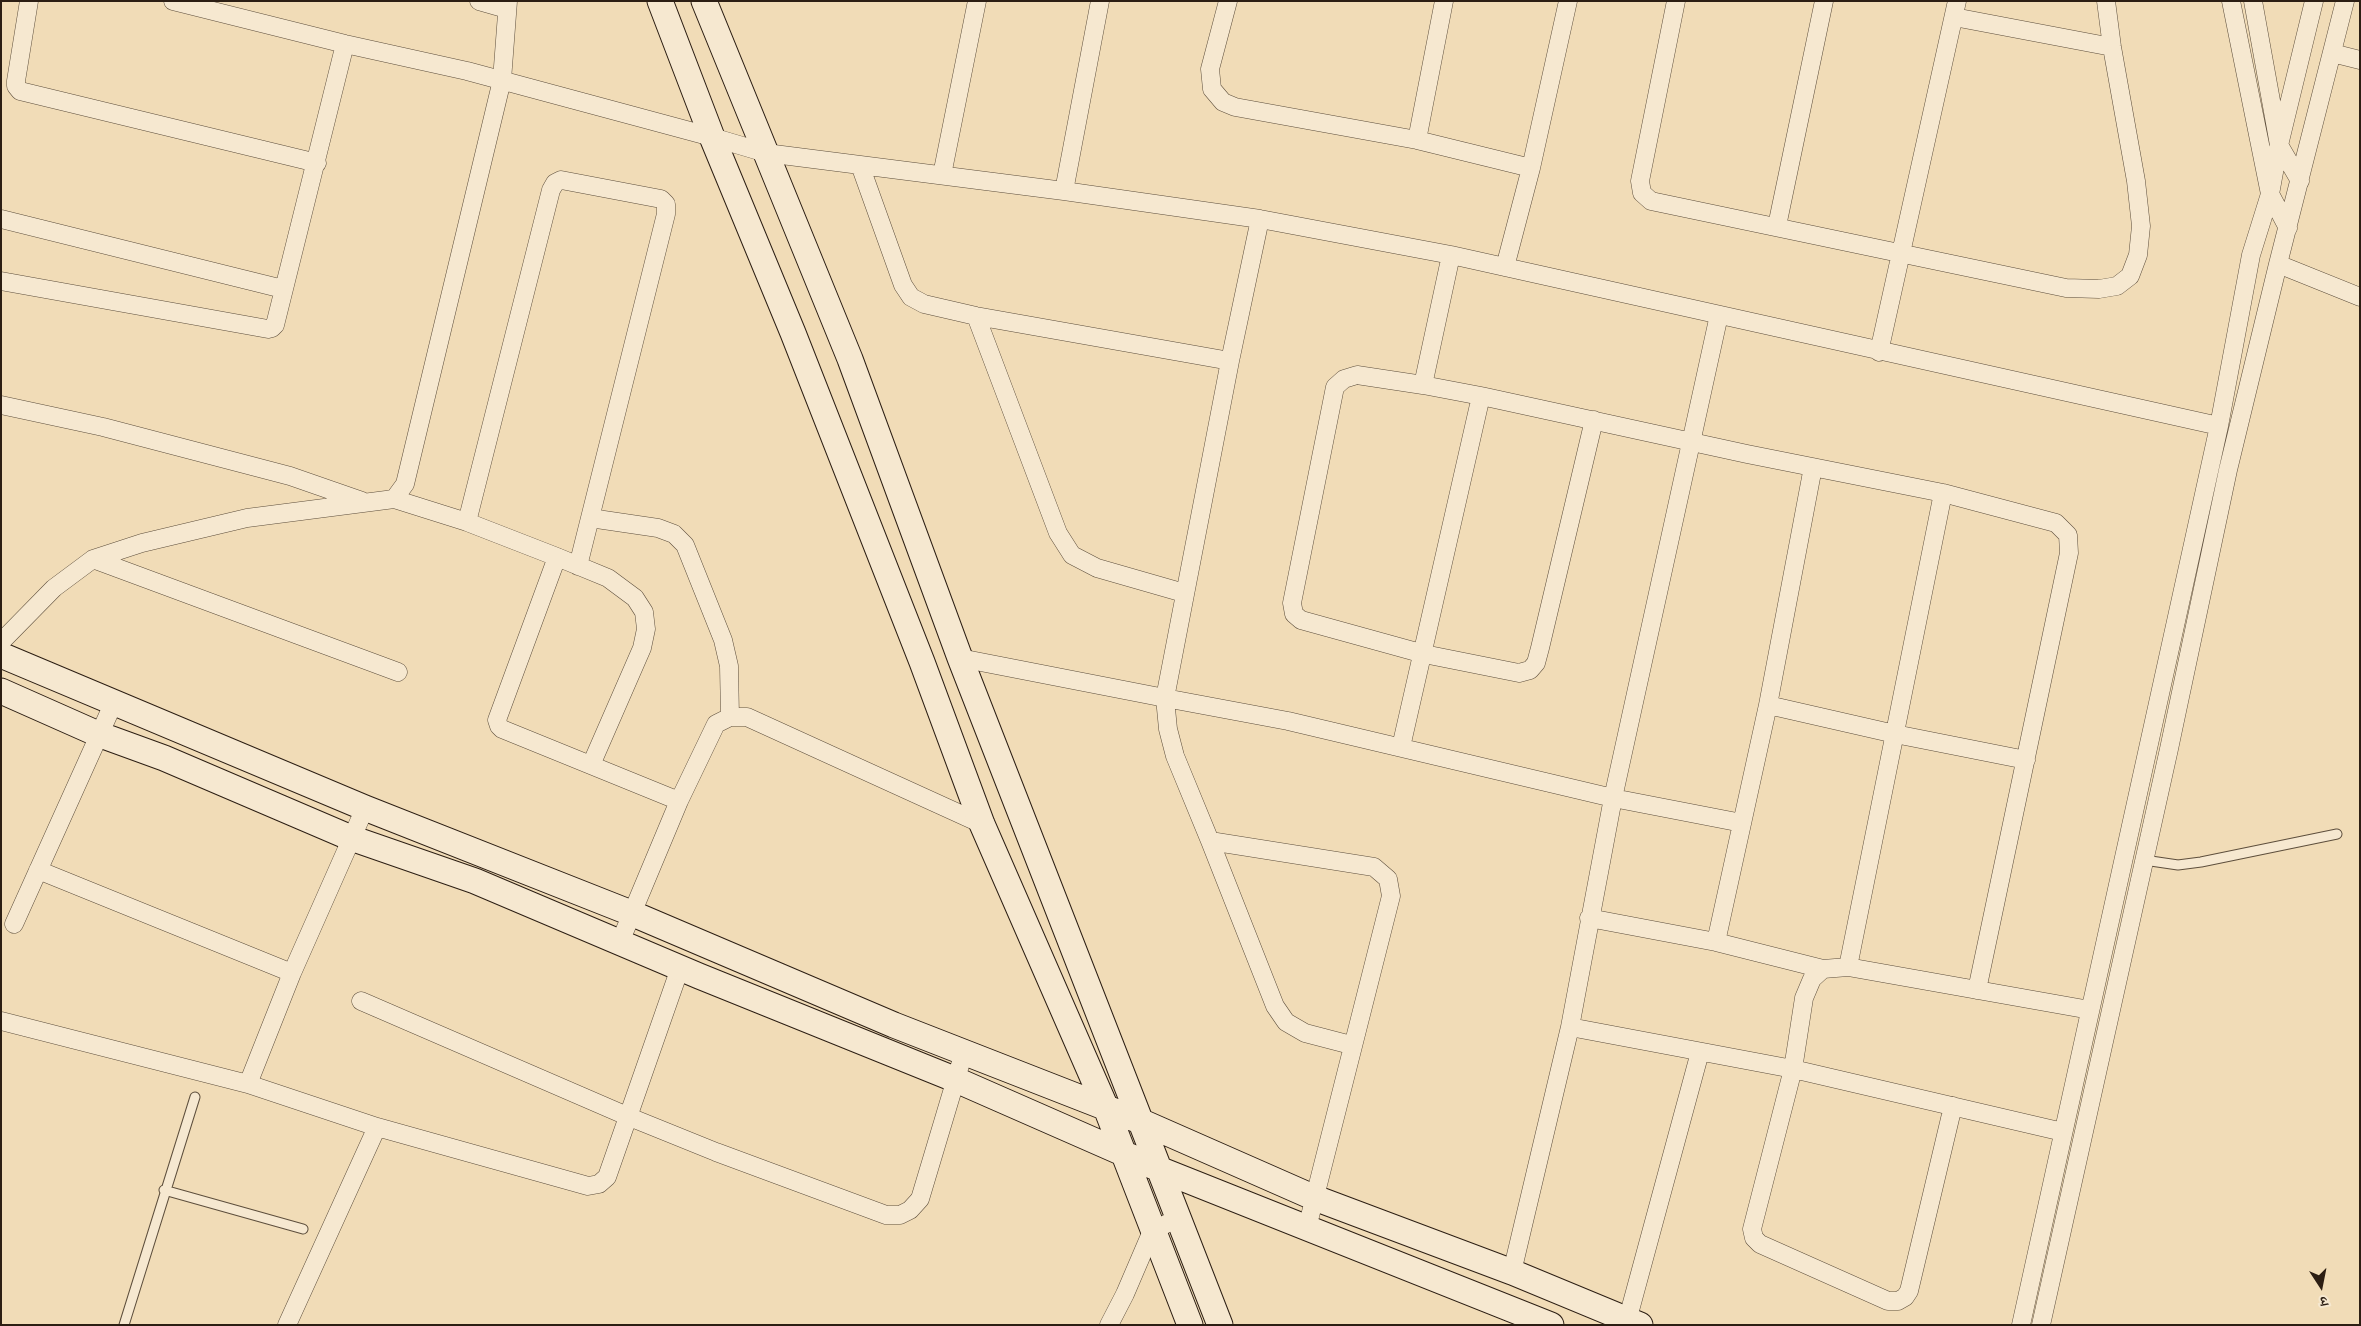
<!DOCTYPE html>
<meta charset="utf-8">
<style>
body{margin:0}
#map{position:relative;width:2361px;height:1326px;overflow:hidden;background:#f1dcb7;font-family:"IM FELL Double Pica","Noto Serif Devanagari",serif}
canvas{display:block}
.frame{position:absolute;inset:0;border:2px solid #2c1e13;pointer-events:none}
.north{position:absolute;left:2296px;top:1261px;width:50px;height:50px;-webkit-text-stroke:4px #f6e8d0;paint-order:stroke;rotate:169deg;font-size:14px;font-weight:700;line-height:20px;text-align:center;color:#2c1e13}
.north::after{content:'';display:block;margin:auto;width:18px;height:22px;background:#2c1e13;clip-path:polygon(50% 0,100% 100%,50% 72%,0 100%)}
</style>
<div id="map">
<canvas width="2361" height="1326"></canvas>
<div class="frame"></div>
<div class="north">उ</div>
</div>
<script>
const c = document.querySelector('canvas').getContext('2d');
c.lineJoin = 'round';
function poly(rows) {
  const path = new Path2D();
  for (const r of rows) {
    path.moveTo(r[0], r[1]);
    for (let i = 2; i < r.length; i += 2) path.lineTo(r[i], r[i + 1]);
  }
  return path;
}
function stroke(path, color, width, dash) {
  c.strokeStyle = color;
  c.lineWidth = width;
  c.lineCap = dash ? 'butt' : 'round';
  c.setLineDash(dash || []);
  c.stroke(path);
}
const lane = poly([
 [2144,860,2178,865,2201,862,2337,834],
 [164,1190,303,1229],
 [124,1325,195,1097]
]);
const street = poly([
 [29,1,16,81,16,86,20,91,317,163],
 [173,1,345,44,467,71,712,137,766,153,1064,191,1260,219,1451,255,2219,426],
 [479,1,507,9],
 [1228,1,1210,69,1212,89,1223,102,1235,107,1417,140,1531,168],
 [1676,1,1640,181,1642,193,1651,201,2066,288,2099,289,2117,286,2130,276,2138,255,2141,226,2136,181,2112,47,2106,1],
 [2231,1,2270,194,2288,228],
 [2253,1,2279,145,2300,181],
 [1954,17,2112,47],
 [2332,53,2360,60],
 [1417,140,1444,1],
 [860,165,903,285,911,297,924,304,976,316,1230,361],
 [942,175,977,1],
 [1064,191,1100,1],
 [1,219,283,289],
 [1777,226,1824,1],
 [2278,264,2360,297],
 [1505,267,1531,168,1568,1],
 [1,281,268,329,272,328,275,325,345,44],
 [976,316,1058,533,1072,555,1097,568,1184,593],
 [1879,352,1957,1],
 [1423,385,1357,375,1344,379,1335,387,1292,603,1294,614,1301,620,1424,654,1519,673,1530,670,1536,663,1540,648,1594,420],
 [1481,396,1747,454,1943,493,2056,523,2068,535,2069,553,1977,990],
 [1,405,103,427,290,476,362,501],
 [1943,493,1848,967,1823,969,1812,979,1804,998,1793,1069,1752,1229,1754,1238,1760,1244,1888,1301,1898,1301,1905,1297,1909,1291,1953,1106],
 [394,499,467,522,557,557,608,578,635,598,644,612,646,629,642,648,591,765],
 [590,518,658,528,674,534,685,545,723,640,729,666,730,717],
 [467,522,551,190,555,183,561,180,661,199,666,204,666,214,578,566],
 [557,557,497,720,499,726,502,729,679,801],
 [93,559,398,672],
 [1,642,54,588,93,559,142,543,247,518,394,499,405,484,502,80,508,1],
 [960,658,1165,698,1230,361,1260,219],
 [1768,705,1895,734,2026,760],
 [1401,747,1481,396,1423,385,1451,255],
 [1210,841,1374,867,1388,879,1391,896,1307,1228],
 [38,870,292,973],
 [1589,918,1716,942,1823,969],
 [14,924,114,702],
 [620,942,679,801,716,724,730,717,747,717,982,824],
 [1716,942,1768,705,1813,467],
 [1848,967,2090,1010],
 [361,1001,627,1116,716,1152,886,1215,900,1215,910,1210,920,1199,964,1052],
 [1,1021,248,1084,377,1127,588,1186,599,1184,607,1177,680,968],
 [1570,1027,1793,1069,2063,1132],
 [1351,1045,1305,1033,1286,1022,1275,1006,1210,841,1175,756,1168,729,1165,698,1288,721,1613,798,1742,823],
 [248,1084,292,973,365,808],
 [1512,1272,1570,1027,1613,798,1719,315],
 [287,1325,377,1127],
 [1109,1325,1125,1294,1152,1231,1178,1218],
 [1626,1325,1700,1052],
 [2021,1325,2219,426,2251,255,2270,194,2279,145,2314,1],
 [2041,1325,2169,749,2228,470,2278,264,2345,1]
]);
const secondary = poly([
 [660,1,712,137,793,333,922,662,982,824,1106,1108,1190,1325],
 [704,1,850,359,960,658,1220,1325],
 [1,655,365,808,631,913,894,1025,1140,1121,1315,1198,1512,1272,1640,1325],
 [1,691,98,734,164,758,351,838,475,881,699,976,954,1079,1159,1169,1551,1325]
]);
stroke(lane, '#5d4e3c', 11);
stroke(street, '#5d4e3c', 19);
stroke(secondary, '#2c1e13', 27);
stroke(lane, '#f6e8d0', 9);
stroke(street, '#f6e8d0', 18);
stroke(secondary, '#f6e8d0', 25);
</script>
